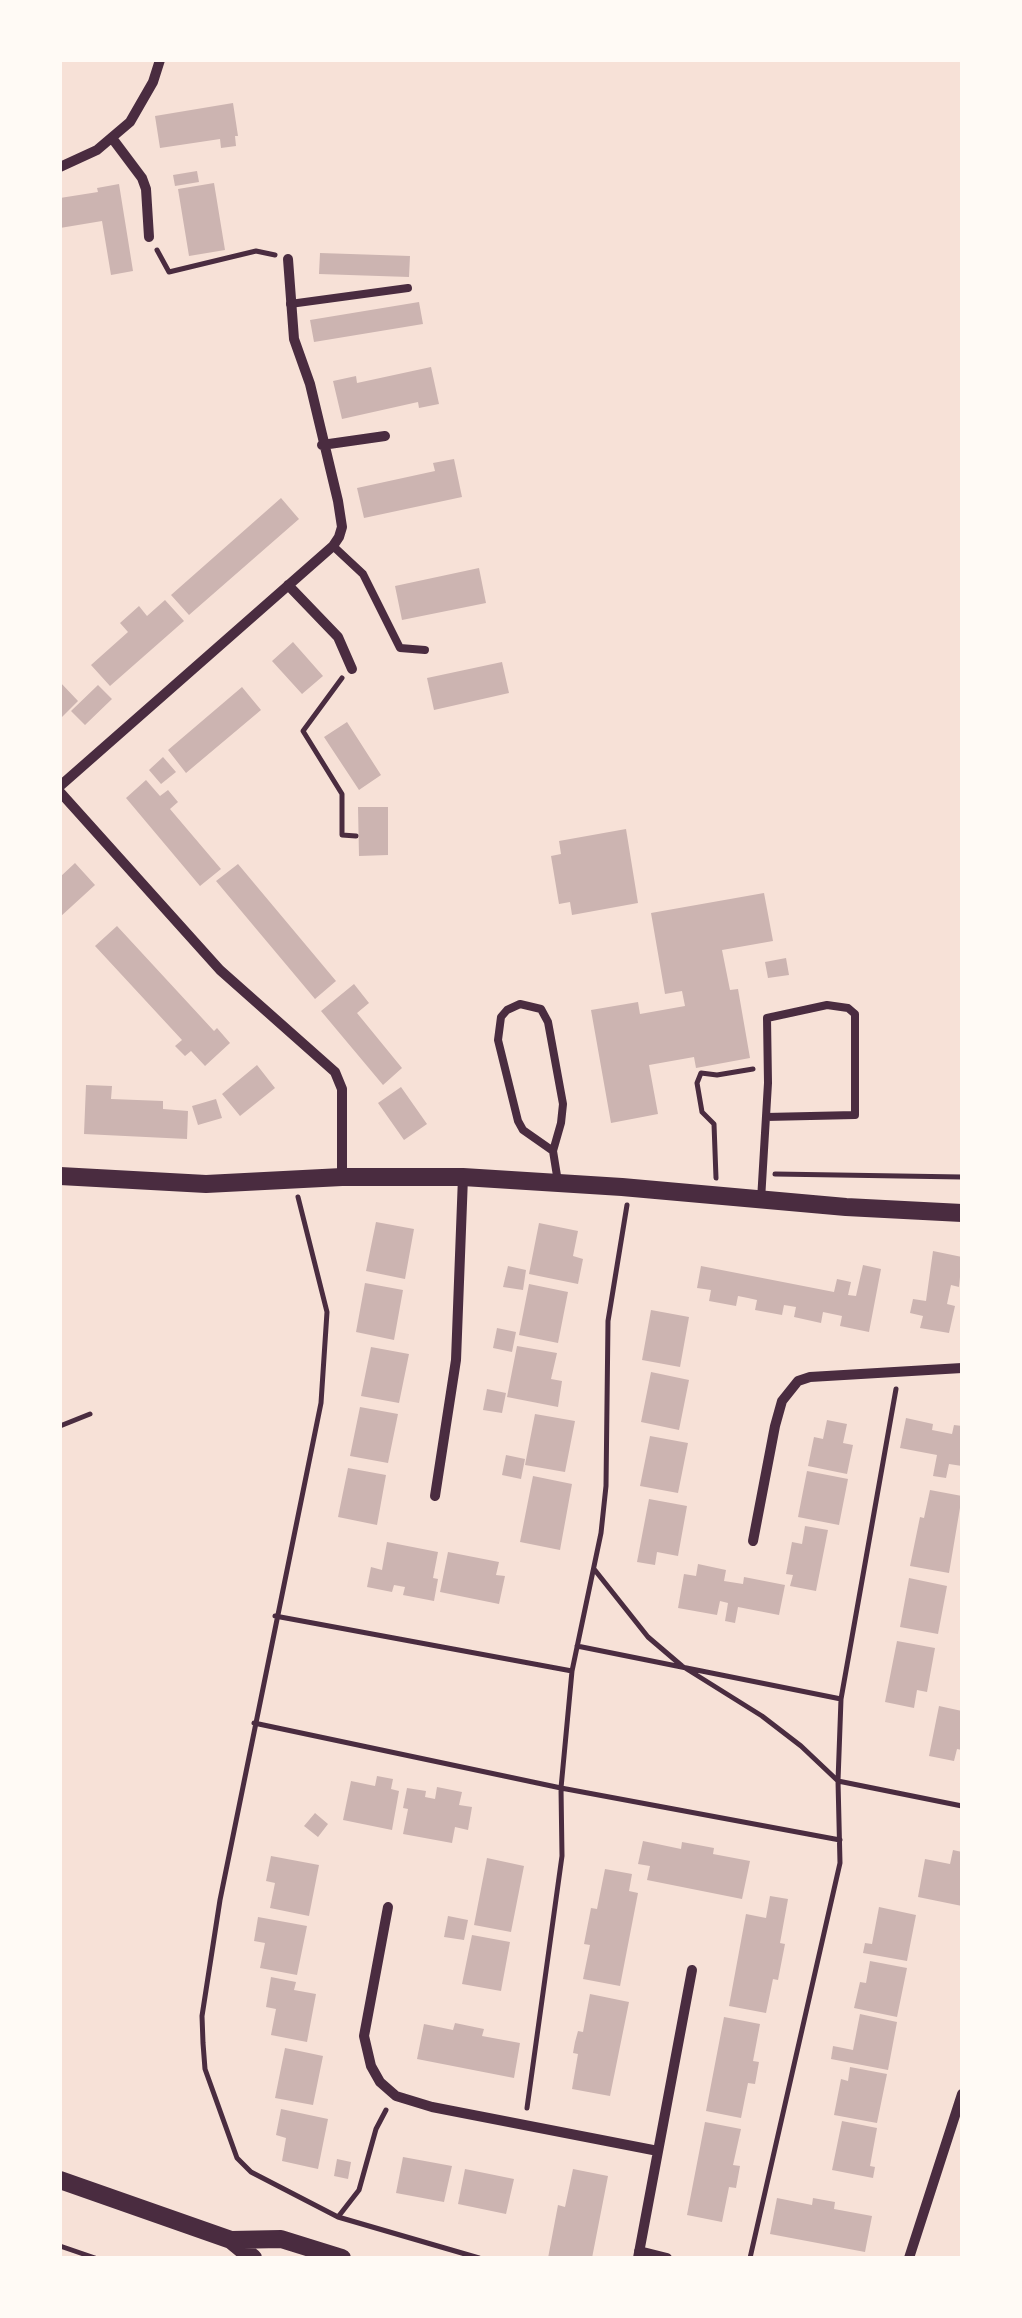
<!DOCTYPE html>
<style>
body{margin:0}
#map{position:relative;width:1022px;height:2318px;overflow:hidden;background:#f7e1d7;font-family:"Golos Text",sans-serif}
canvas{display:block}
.frame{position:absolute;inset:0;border:62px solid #fffaf5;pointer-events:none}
</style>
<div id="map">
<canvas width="1022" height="2318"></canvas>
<div class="frame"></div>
</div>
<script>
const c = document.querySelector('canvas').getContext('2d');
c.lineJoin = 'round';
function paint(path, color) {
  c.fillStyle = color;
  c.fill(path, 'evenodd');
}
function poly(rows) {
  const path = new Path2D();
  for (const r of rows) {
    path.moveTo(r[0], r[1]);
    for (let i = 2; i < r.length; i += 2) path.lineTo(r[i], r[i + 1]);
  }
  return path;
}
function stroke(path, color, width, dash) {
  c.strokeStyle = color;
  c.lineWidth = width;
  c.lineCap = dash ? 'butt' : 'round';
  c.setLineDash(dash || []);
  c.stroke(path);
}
paint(poly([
 [233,103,238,136,235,136,236,146,221,148,220,139,160,148,155,116],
 [197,171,199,182,175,186,173,175],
 [214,183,225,250,189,256,178,189],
 [119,184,133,271,111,275,102,221,60,228,60,198,98,192,97,188],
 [320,253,410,256,409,277,319,274],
 [419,302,423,324,314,342,310,320],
 [431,367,439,404,419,408,418,402,342,419,333,381,356,376,357,383],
 [454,459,462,497,364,518,357,488,435,471,433,463],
 [281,498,299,519,189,615,171,595],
 [479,568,486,603,402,620,395,586],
 [165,600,184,621,110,686,91,665,128,632,120,623,139,606,147,616],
 [293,642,323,676,302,694,272,661],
 [502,662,509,693,434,710,427,678],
 [60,682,78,701,60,719],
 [98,685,112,699,85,725,71,711],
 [242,687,261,710,186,773,168,750],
 [347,722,381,775,359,790,324,737],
 [163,757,176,772,161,784,149,770],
 [146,780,160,796,168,790,178,802,170,809,221,869,200,886,126,798],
 [358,807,388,807,388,855,359,856],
 [626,829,638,903,572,915,570,902,559,904,551,856,561,854,559,841],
 [75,863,95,885,60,917,60,877],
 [238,864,336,981,315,999,216,881],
 [764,893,773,941,722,950,730,990,738,989,750,1058,696,1068,694,1057,649,1065,658,1114,611,1123,591,1010,638,1002,640,1014,685,1006,682,991,665,994,651,913],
 [117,926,214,1031,217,1028,230,1043,205,1066,191,1051,185,1056,175,1046,182,1040,95,946],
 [786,958,789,975,768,978,765,962],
 [354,984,369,1003,357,1013,402,1068,383,1085,321,1011],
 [257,1065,275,1088,240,1116,222,1094],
 [86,1085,112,1086,111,1099,163,1101,163,1109,188,1111,187,1139,84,1134],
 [401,1087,427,1124,404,1140,378,1103],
 [216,1099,222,1118,198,1125,192,1106],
 [376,1222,414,1229,405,1279,366,1271],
 [539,1223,578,1231,573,1256,583,1259,578,1284,529,1274],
 [933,1251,962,1257,959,1287,951,1285,947,1304,955,1306,949,1333,920,1328,923,1316,910,1313,913,1299,926,1301],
 [863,1265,881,1269,869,1332,840,1326,842,1316,823,1312,821,1323,794,1317,796,1307,784,1305,782,1315,755,1310,757,1300,748,1298,738,1296,736,1306,709,1301,711,1290,697,1288,701,1266,834,1292,837,1279,851,1282,848,1295,856,1296],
 [508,1266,526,1270,523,1290,503,1287],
 [365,1283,403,1290,394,1340,356,1332],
 [529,1284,568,1292,558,1343,519,1335],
 [651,1310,689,1317,680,1367,642,1360],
 [497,1328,516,1332,512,1352,493,1348],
 [517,1346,557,1353,551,1379,562,1381,558,1407,507,1397],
 [371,1347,409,1354,399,1403,361,1396],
 [651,1372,689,1380,679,1430,641,1422],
 [487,1389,506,1393,502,1413,483,1410],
 [360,1407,398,1414,388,1463,350,1456],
 [535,1414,575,1421,565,1472,525,1465],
 [906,1418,933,1424,932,1430,952,1434,954,1425,962,1426,962,1466,949,1464,946,1478,933,1476,937,1455,900,1448],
 [827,1420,847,1424,843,1443,853,1445,847,1474,808,1466,814,1437,823,1439],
 [650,1436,688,1443,678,1493,640,1486],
 [506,1455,525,1459,521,1479,502,1475],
 [348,1468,386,1475,377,1525,338,1517],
 [807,1471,848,1479,839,1525,798,1517],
 [533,1476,572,1484,560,1550,520,1542],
 [930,1490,962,1496,949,1573,910,1566,920,1517,924,1518],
 [649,1499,687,1506,678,1556,657,1552,655,1565,637,1562],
 [805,1526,828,1530,816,1591,790,1586,793,1575,786,1574,792,1542,802,1544],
 [387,1542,438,1552,433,1578,438,1579,434,1601,403,1595,405,1587,394,1585,392,1592,367,1587,371,1567,382,1570],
 [448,1552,499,1562,496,1575,505,1576,499,1604,440,1592],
 [698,1564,726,1570,724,1581,743,1584,744,1577,785,1585,779,1615,738,1607,735,1623,725,1621,728,1603,720,1601,717,1615,678,1608,684,1574,696,1576],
 [909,1578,947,1586,938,1634,900,1627],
 [897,1641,935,1648,927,1692,917,1690,914,1708,885,1702],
 [939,1706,962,1711,962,1750,957,1749,954,1761,929,1756],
 [377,1776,393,1779,391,1789,399,1791,392,1830,343,1820,351,1781,375,1786],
 [437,1787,462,1792,459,1805,472,1807,468,1830,455,1827,452,1843,403,1834,408,1809,403,1808,407,1788,426,1791,425,1797,435,1799],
 [315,1813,328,1824,318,1837,304,1826],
 [643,1841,681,1849,682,1842,714,1848,713,1854,750,1861,742,1899,647,1880,650,1866,638,1864],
 [953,1850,962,1852,962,1906,918,1897,925,1859,950,1864],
 [271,1856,319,1865,309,1916,270,1908,275,1883,266,1881],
 [487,1858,524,1866,511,1932,474,1925],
 [605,1869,632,1874,629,1891,638,1893,620,1986,583,1979,590,1945,584,1944,591,1908,597,1909],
 [770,1896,788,1899,780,1943,785,1944,778,1980,773,1979,766,2013,729,2006,746,1914,766,1918],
 [879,1907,916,1915,907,1961,863,1953,865,1943,872,1944],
 [448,1916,468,1920,464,1940,444,1937],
 [258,1917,307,1926,297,1975,260,1968,265,1943,254,1941],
 [472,1935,510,1942,501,1991,462,1984],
 [870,1961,907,1968,897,2017,854,2008,860,1982,866,1983],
 [271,1977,296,1982,294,1990,316,1994,307,2042,271,2035,276,2009,266,2007],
 [590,1994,629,2002,610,2096,572,2089,578,2054,573,2053,575,2042,578,2031,583,2032],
 [860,2014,897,2022,888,2070,831,2059,833,2046,853,2050],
 [724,2017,760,2024,753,2061,759,2062,755,2084,748,2083,741,2118,706,2111],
 [455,2023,484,2029,482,2036,520,2043,514,2078,417,2059,424,2024,453,2030],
 [285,2048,323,2056,313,2105,275,2098],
 [850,2067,887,2074,877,2123,834,2115,841,2079,848,2081],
 [281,2109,328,2119,318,2169,282,2161,286,2138,276,2135],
 [842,2121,877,2128,870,2166,875,2167,873,2178,832,2170],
 [705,2122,741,2129,733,2165,740,2166,736,2188,729,2187,722,2222,687,2215],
 [403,2157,452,2166,444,2202,396,2193],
 [337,2159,351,2162,348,2179,334,2176],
 [465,2169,514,2179,506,2214,458,2204],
 [573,2169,608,2176,592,2258,548,2258,558,2205,565,2207],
 [777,2198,812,2205,813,2198,835,2202,834,2209,872,2216,865,2252,770,2234]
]), '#ccb4b1');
stroke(poly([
 [157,250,169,272,256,251,275,255],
 [342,678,303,731,342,794,342,835,356,836],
 [775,1174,962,1177],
 [716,1178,714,1124,702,1112,697,1083,701,1073,717,1075,753,1069],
 [298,1197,327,1312,321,1403,220,1900,202,2016,203,2043,205,2069,237,2158,251,2172,338,2217,359,2190,376,2129,386,2110],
 [60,1426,90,1414],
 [594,1569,648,1637,682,1666,762,1716,801,1746,838,1781,962,1806],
 [275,1616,572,1671],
 [577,1646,841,1699],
 [254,1723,561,1788,572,1671,601,1533,606,1486,608,1321,627,1205],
 [527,2108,562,1856,561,1788,840,1840],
 [338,2217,479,2258],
 [60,2246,95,2258],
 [750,2258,840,1863,838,1781,841,1699,896,1389]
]), '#4a2c40', 5);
stroke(poly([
 [290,304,408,288],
 [333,546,363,574,400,648,425,650],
 [553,1151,523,1130,518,1121,498,1040,501,1017,507,1010,520,1004,541,1009,548,1022,563,1104,561,1123,553,1151,558,1182],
 [761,1200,768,1083,767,1018,827,1005,848,1008,855,1014,855,1115,766,1117]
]), '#4a2c40', 8);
stroke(poly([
 [112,138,142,178,146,189,149,237],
 [60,167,97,150,130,122,153,82,160,60],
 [322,445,385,436],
 [288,585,338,637,352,669],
 [60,786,333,546,339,537,342,527,338,501,310,384,294,339,288,259],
 [60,792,220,970,335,1072,342,1089,342,1177],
 [435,1496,456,1360,463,1177],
 [753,1541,775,1426,782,1401,798,1381,810,1377,962,1368],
 [388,1907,364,2036,371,2066,380,2082,396,2096,432,2107,658,2151],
 [639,2251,667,2258],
 [638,2258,692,1970],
 [909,2258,962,2094]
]), '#4a2c40', 10);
stroke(poly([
 [60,1176,206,1184,342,1177,463,1177,622,1187,846,1207,962,1213],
 [60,2180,231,2240,281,2239,342,2258],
 [231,2240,253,2258]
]), '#4a2c40', 18);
</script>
